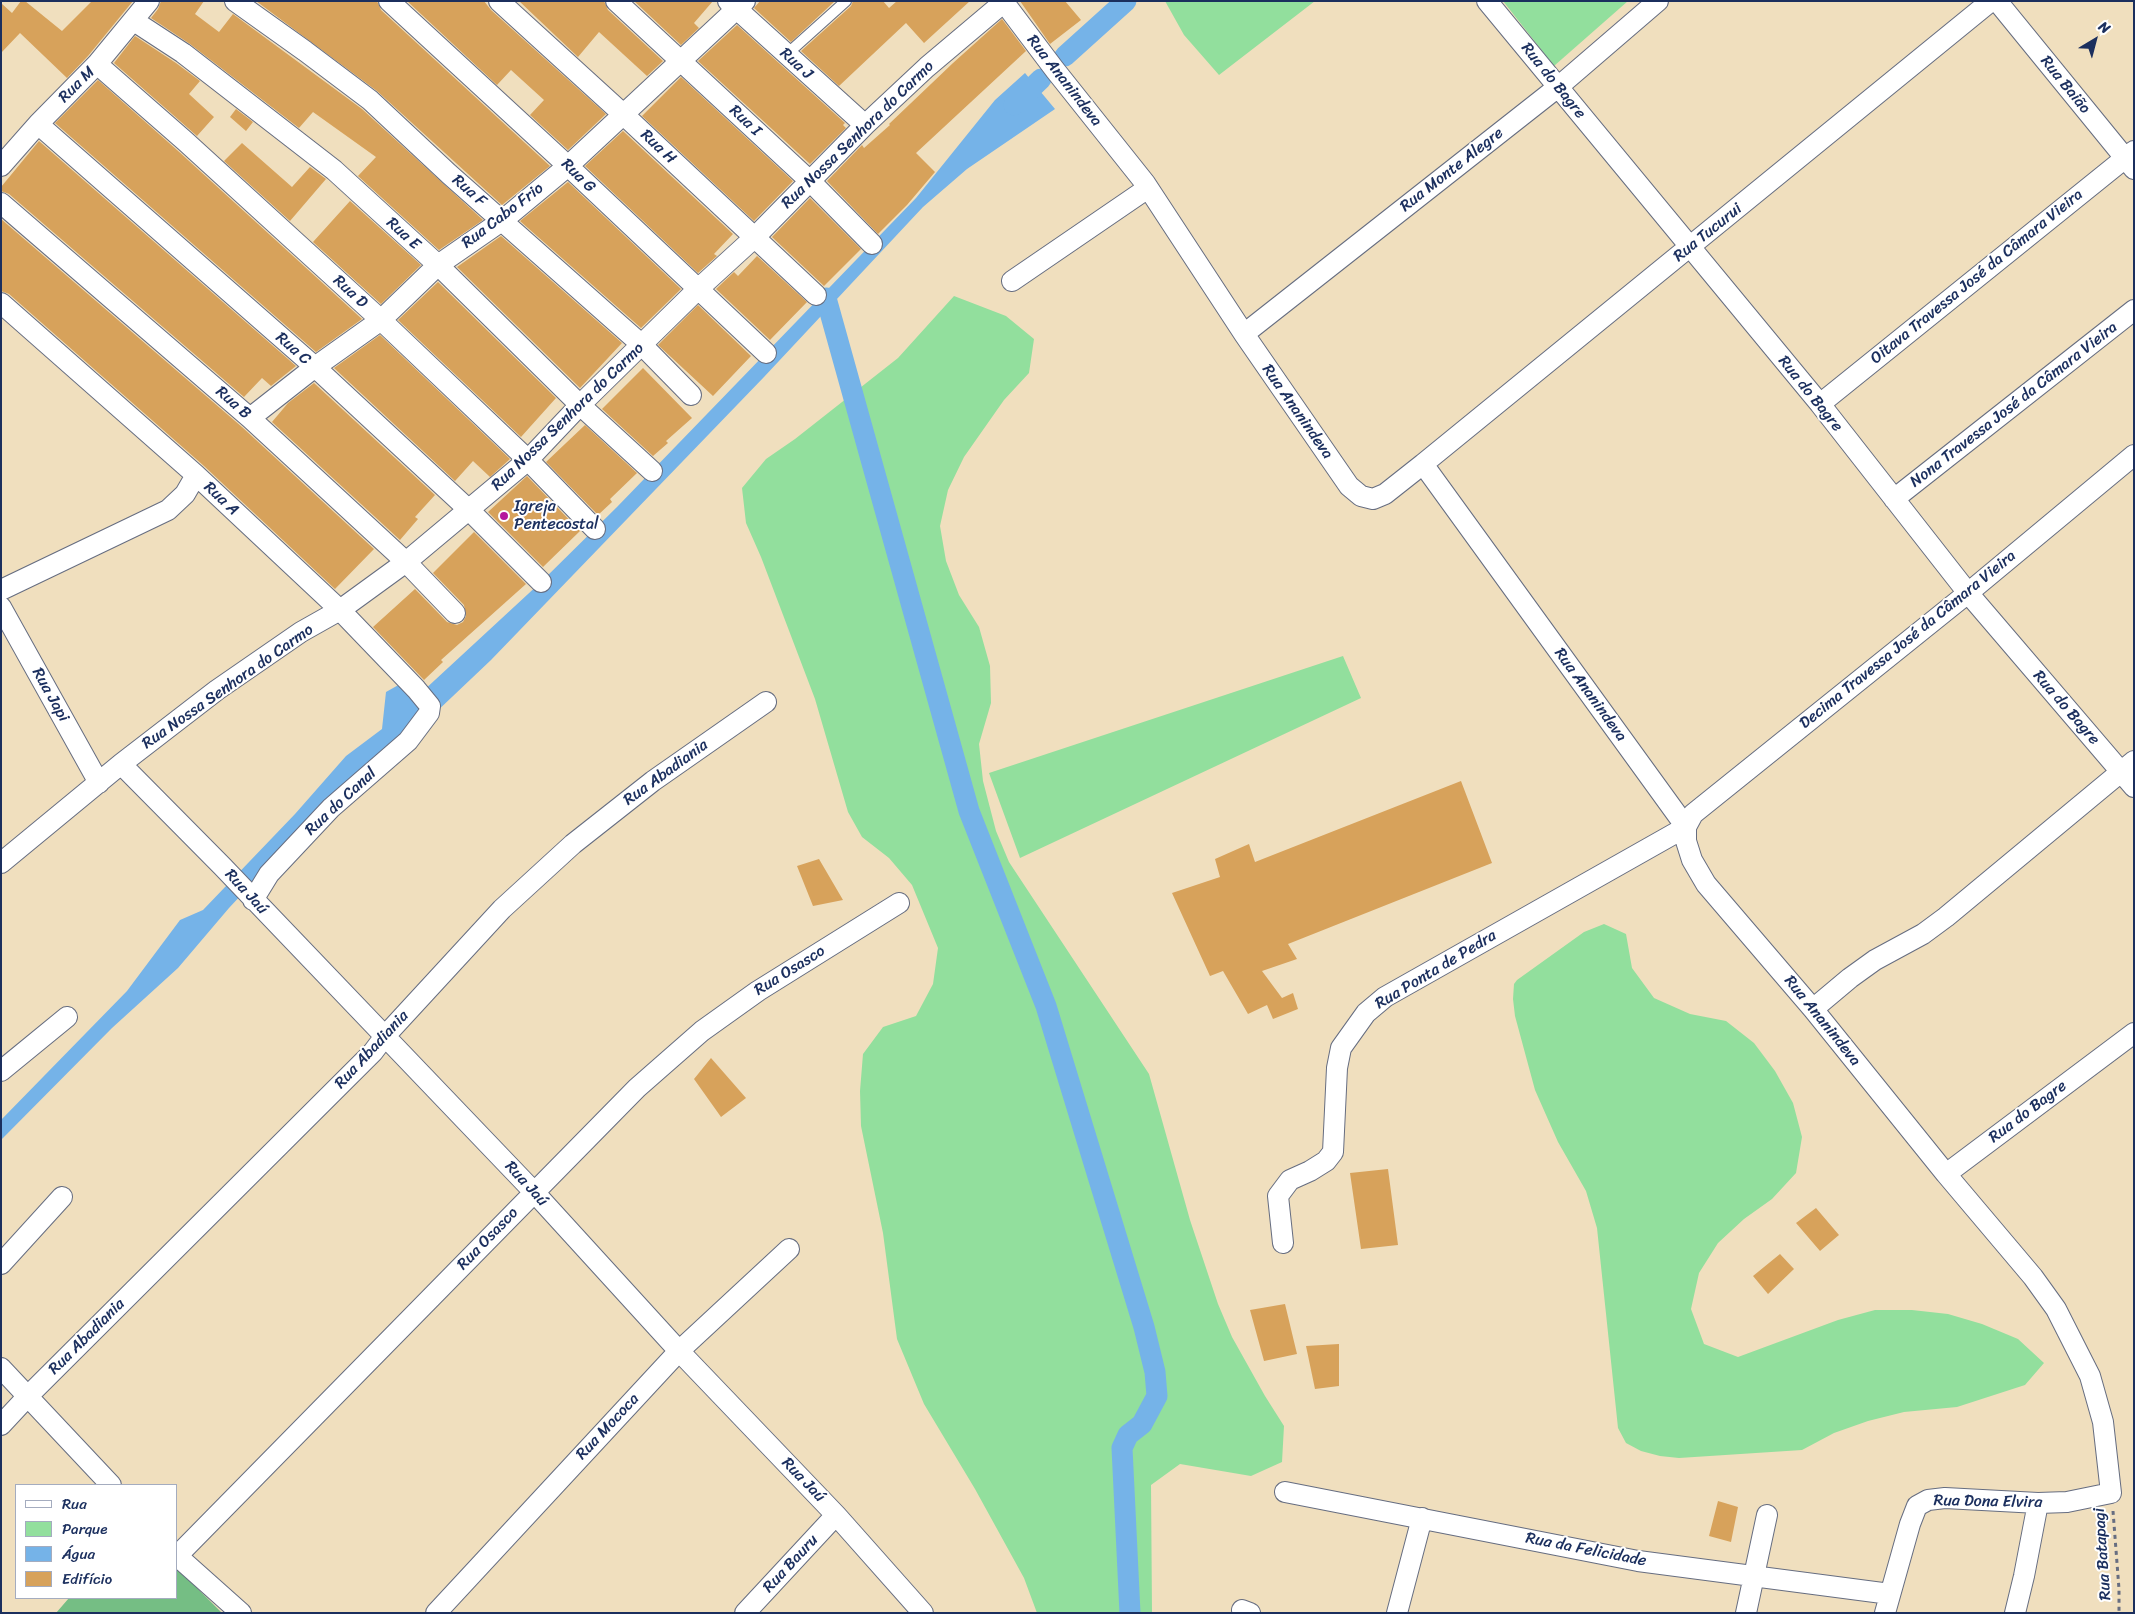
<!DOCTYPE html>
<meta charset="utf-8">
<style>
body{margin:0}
#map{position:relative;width:2135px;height:1614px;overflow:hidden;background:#f0dfbe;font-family:Sriracha,sans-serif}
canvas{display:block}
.frame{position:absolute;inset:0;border:2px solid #1b2f5e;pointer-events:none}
.legend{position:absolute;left:15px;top:1484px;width:162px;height:115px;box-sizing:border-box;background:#fff;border:1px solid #a4acbf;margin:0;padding:6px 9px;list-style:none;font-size:15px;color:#1b2f5e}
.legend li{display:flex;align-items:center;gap:10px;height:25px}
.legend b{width:25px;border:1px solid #a4acbf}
.north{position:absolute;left:2070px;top:15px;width:50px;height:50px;-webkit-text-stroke:4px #fff;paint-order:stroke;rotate:37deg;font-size:14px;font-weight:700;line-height:20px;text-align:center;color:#1b2f5e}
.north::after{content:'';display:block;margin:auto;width:18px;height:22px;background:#1b2f5e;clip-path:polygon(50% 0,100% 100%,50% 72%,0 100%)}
</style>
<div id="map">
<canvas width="2135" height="1614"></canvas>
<div class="frame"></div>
<ul class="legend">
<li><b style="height:6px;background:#fff"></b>Rua</li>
<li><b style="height:14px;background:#92df9d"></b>Parque</li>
<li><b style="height:14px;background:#75b3e8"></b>Água</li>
<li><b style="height:14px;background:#d7a25b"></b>Edifício</li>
</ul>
<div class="north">N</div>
</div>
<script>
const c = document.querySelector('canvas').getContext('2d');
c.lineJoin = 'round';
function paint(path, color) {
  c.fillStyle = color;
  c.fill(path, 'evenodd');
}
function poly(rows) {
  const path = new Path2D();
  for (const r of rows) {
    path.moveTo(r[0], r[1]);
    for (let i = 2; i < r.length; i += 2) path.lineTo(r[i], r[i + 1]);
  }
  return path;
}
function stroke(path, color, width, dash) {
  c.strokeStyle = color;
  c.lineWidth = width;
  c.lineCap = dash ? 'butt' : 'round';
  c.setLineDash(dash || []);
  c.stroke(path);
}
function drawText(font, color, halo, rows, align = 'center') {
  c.font = font + ' Sriracha,sans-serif';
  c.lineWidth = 4;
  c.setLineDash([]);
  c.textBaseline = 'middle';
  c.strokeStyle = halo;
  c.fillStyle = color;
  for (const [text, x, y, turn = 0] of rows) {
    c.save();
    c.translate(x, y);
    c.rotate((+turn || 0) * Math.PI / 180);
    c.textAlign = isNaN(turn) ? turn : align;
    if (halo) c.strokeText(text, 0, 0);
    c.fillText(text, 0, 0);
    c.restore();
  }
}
paint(poly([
 [1165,1,1315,1,1219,75,1184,35],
 [1503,1,1628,1,1554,66],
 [954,296,1006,316,1034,339,1029,373,1004,400,964,457,948,490,940,526,946,561,959,595,979,627,990,666,991,703,979,744,983,781,996,831,1009,862,1149,1074,1190,1220,1218,1304,1232,1337,1265,1396,1284,1426,1282,1462,1251,1476,1180,1464,1151,1485,1152,1613,1037,1613,1024,1578,975,1489,924,1404,897,1339,883,1233,861,1126,860,1091,863,1054,883,1027,916,1016,933,984,938,948,912,885,889,858,862,837,848,812,815,699,761,557,746,523,742,488,766,459,795,439,898,358],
 [1343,656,1361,698,1020,858,989,773],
 [1604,924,1626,934,1632,968,1654,998,1690,1014,1726,1021,1754,1043,1775,1071,1793,1103,1802,1137,1796,1173,1772,1199,1744,1219,1718,1243,1699,1273,1691,1309,1704,1344,1738,1357,1838,1320,1875,1310,1912,1310,1948,1314,1982,1324,2018,1339,2044,1363,2025,1385,1957,1407,1904,1412,1868,1421,1834,1433,1802,1450,1679,1458,1660,1456,1641,1451,1626,1443,1618,1428,1597,1228,1586,1191,1558,1142,1535,1090,1515,1016,1513,999,1514,984,1517,980,1584,932]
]), '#92df9d');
paint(poly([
 [176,1567,222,1613,56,1613,69,1598,176,1598]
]), '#75be84');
paint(poly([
 [1025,73,1055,109,967,169,923,207,764,377,491,660,433,715,328,802,229,908,178,968,112,1028,1,1140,1,1120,127,991,180,920,203,910,295,814,346,756,382,729,386,692,402,683,422,692,541,582,617,507,916,198,995,100]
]), '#75b3e8');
stroke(poly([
 [1065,56,1126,1],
 [1014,105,1041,79],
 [826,298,969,811,1046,1006,1144,1327,1155,1372,1157,1396,1142,1424,1128,1435,1122,1448,1130,1613]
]), '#75b3e8', 21);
paint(poly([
 [21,1,25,1,62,31,92,1,133,1,88,56,67,78,20,33,1,53,1,3,12,13],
 [161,1,204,1,195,14,219,32,233,14,362,109,483,220,439,250,358,176,376,157,313,112,299,128,190,44,151,18,158,9],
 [256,1,377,1,381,10,550,166,502,205,377,91],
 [407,1,484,1,491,10,606,114,568,150,530,115,544,100,511,70,497,85],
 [519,1,604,1,608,10,663,61,647,76,599,32,578,57],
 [634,1,713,1,694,23,699,28,681,45],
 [760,1,835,1,791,42,754,8],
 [853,1,883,1,889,8,897,1,970,1,924,43,906,23,839,86,801,51,851,6],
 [1020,1,1065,1,1081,20,1050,44],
 [1002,19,1026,51,916,153,935,172,907,205,878,234,827,181,862,145,864,148,890,125,889,124,953,63],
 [737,25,845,123,843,125,846,128,810,164,698,61],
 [135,36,176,63,200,81,189,94,214,117,197,136,114,63],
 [681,77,793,181,754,221,642,116],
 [98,80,177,150,362,319,316,352,55,123],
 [236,109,253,122,246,131,230,117],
 [623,131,733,234,714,254,717,256,698,273,585,166],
 [39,141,296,366,271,386,262,378,244,397,9,194,1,191,1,187],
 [242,143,292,187,310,167,326,179,290,221,224,161],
 [568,182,681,289,641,328,520,221],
 [810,198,861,249,824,286,772,237],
 [350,201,421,265,381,304,313,242],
 [1,219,242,427,374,549,335,589,204,466,9,294,1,291],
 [501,236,622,343,580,388,457,267],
 [757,256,807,302,770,340,716,289,734,272,738,276],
 [438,282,556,398,521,437,398,320],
 [698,305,751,356,713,396,658,345],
 [380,335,510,459,490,477,473,461,455,481,334,368],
 [643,368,692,418,666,441,668,443,653,456,602,409],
 [314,383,435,495,415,517,418,519,400,540,272,422,288,403],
 [585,425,637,473,610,499,612,502,598,515,546,462],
 [527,476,580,531,543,567,488,512],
 [474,532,526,584,441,660,443,662,424,680,373,627,415,589,447,622,457,625,463,622,466,616,464,605,433,573],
 [1461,781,1492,863,1288,944,1297,959,1262,971,1282,998,1293,993,1298,1009,1273,1019,1267,1005,1248,1014,1223,971,1210,976,1172,893,1220,877,1215,859,1249,844,1255,862],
 [819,859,843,900,813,906,797,866],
 [711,1058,746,1098,721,1117,694,1079],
 [1388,1169,1398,1245,1361,1249,1350,1173],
 [1816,1208,1839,1235,1820,1251,1796,1223],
 [1780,1254,1794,1269,1768,1294,1753,1276],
 [1285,1304,1297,1354,1264,1361,1250,1310],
 [1339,1344,1339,1386,1315,1389,1306,1346],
 [1718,1501,1738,1507,1731,1542,1709,1536]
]), '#d7a25b');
const service = poly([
 [786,55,846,1]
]);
const minor = poly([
 [235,1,305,51,370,100,449,174,642,345,691,395],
 [389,1,568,166,766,353],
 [499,1,624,115,816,295],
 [616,1,811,182,872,244],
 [728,1,865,125],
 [1003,1,1055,70,1145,183,1244,334,1349,486,1361,496,1373,499,1385,494,1423,464,1686,827,1686,841,1692,860,1706,884,1813,1009,1946,1174,2033,1277,2056,1309,2090,1376,2103,1422,2111,1493,2067,1502,2038,1503,1945,1498,1928,1500,1917,1506,1910,1524,1885,1613],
 [1487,1,1820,404,1968,593,2134,787],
 [1997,1,2134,169],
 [134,21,183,53,334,170,438,265,580,405,652,471],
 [97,64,185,141,381,320,528,460,595,529],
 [38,124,315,367,469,510,541,582],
 [1,166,38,124,97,64,149,1],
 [1,203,250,418,406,562,455,613],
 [1012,281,1148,188],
 [1,303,196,475,340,610,416,689,430,706,429,713,408,741,331,808,269,874,253,900],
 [1244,334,1558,87,1658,1],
 [1820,404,2134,151],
 [250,418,315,367,381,320,438,265,503,220,568,166,745,1],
 [1423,464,1991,1],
 [1894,499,2134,310],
 [1,590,168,510,185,494,196,475],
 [1,607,99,783],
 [121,764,222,866,534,1192,679,1351,836,1515,923,1613],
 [1,863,121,764,217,690,301,632,340,610,406,562,528,460,580,405,697,290,755,237,865,125,927,67,1004,2],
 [1813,1009,1850,978,1875,960,1923,934,1946,917,2134,761],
 [1,1071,67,1017],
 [1946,1174,2134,1033],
 [1283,1243,1278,1196,1290,1180,1310,1171,1326,1161,1333,1152,1337,1068,1341,1048,1366,1013,1385,997,1686,827,1693,814,1968,593,2134,455],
 [1,1264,62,1197],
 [1,1368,111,1485],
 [1,1425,28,1396,373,1052,385,1036,502,909,573,844,653,781,766,702],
 [1285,1492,1638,1561,1890,1594],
 [176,1555,241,1613],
 [177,1556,637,1088,702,1031,758,991,899,903],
 [1242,1610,1250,1613],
 [436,1613,679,1351,789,1249],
 [745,1613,836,1515],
 [1397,1613,1422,1518],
 [1746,1613,1767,1515],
 [2015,1613,2024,1576,2038,1503]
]);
stroke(service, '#666d80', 12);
stroke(minor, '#666d80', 22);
stroke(poly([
 [2113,1511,2119,1589,2119,1613]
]), '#666d80', 3, [4, 4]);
stroke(service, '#fff', 10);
stroke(minor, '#fff', 20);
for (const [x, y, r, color] of [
 [504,516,5,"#b5179e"]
]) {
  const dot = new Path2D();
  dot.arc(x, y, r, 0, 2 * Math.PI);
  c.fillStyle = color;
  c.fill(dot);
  stroke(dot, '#fff', 2);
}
drawText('16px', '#1b2f5e', '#fff', [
 ["Rua J",796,64,42],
 ["Rua Ananindeva",1064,81,52],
 ["Rua do Bagre",1553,81,51],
 ["Rua M",77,85,-45],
 ["Rua Baião",2065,85,51],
 ["Rua I",745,121,43],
 ["Rua Nossa Senhora do Carmo",858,135,-44],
 ["Rua H",658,147,43],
 ["Rua Monte Alegre",1452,170,-38],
 ["Rua G",578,176,44],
 ["Rua F",469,191,41],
 ["Rua Cabo Frio",503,216,-37],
 ["Rua Tucurui",1708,233,-39],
 ["Rua E",403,234,42],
 ["Oitava Travessa José da Câmara Vieira",1977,277,-39],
 ["Rua D",350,292,42],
 ["Rua C",293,349,41],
 ["Rua do Bagre",1810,394,51],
 ["Rua B",233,403,41],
 ["Nona Travessa José da Câmara Vieira",2014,405,-38],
 ["Rua Ananindeva",1297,412,55],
 ["Rua Nossa Senhora do Carmo",568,417,-44],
 ["Rua A",221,499,43],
 ["Decima Travessa José da Câmara Vieira",1908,640,-39],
 ["Rua Nossa Senhora do Carmo",228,687,-35],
 ["Rua Japi",50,695,61],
 ["Rua Ananindeva",1590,695,54],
 ["Rua do Bagre",2066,708,49],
 ["Rua Abadiania",666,773,-36],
 ["Rua do Canal",341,802,-43],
 ["Rua Jaú",246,892,47],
 ["Rua Ponta de Pedra",1436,970,-31],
 ["Rua Osasco",790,971,-32],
 ["Rua Ananindeva",1822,1021,51],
 ["Rua Abadiania",372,1050,-47],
 ["Rua do Bagre",2028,1112,-37],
 ["Rua Jaú",526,1184,47],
 ["Rua Osasco",488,1239,-46],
 ["Rua Abadiania",87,1337,-45],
 ["Rua Mococa",608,1427,-47],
 ["Rua Jaú",803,1480,46],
 ["Rua Dona Elvira",1988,1502,1],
 ["Rua da Felicidade",1586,1550,11],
 ["Rua Batapagi",2103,1554,-94],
 ["Rua Bauru",791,1564,-47]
]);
drawText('16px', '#1b2f5e', '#fff', [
 ["Igreja",514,507],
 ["Pentecostal",514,525]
], 'left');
</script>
